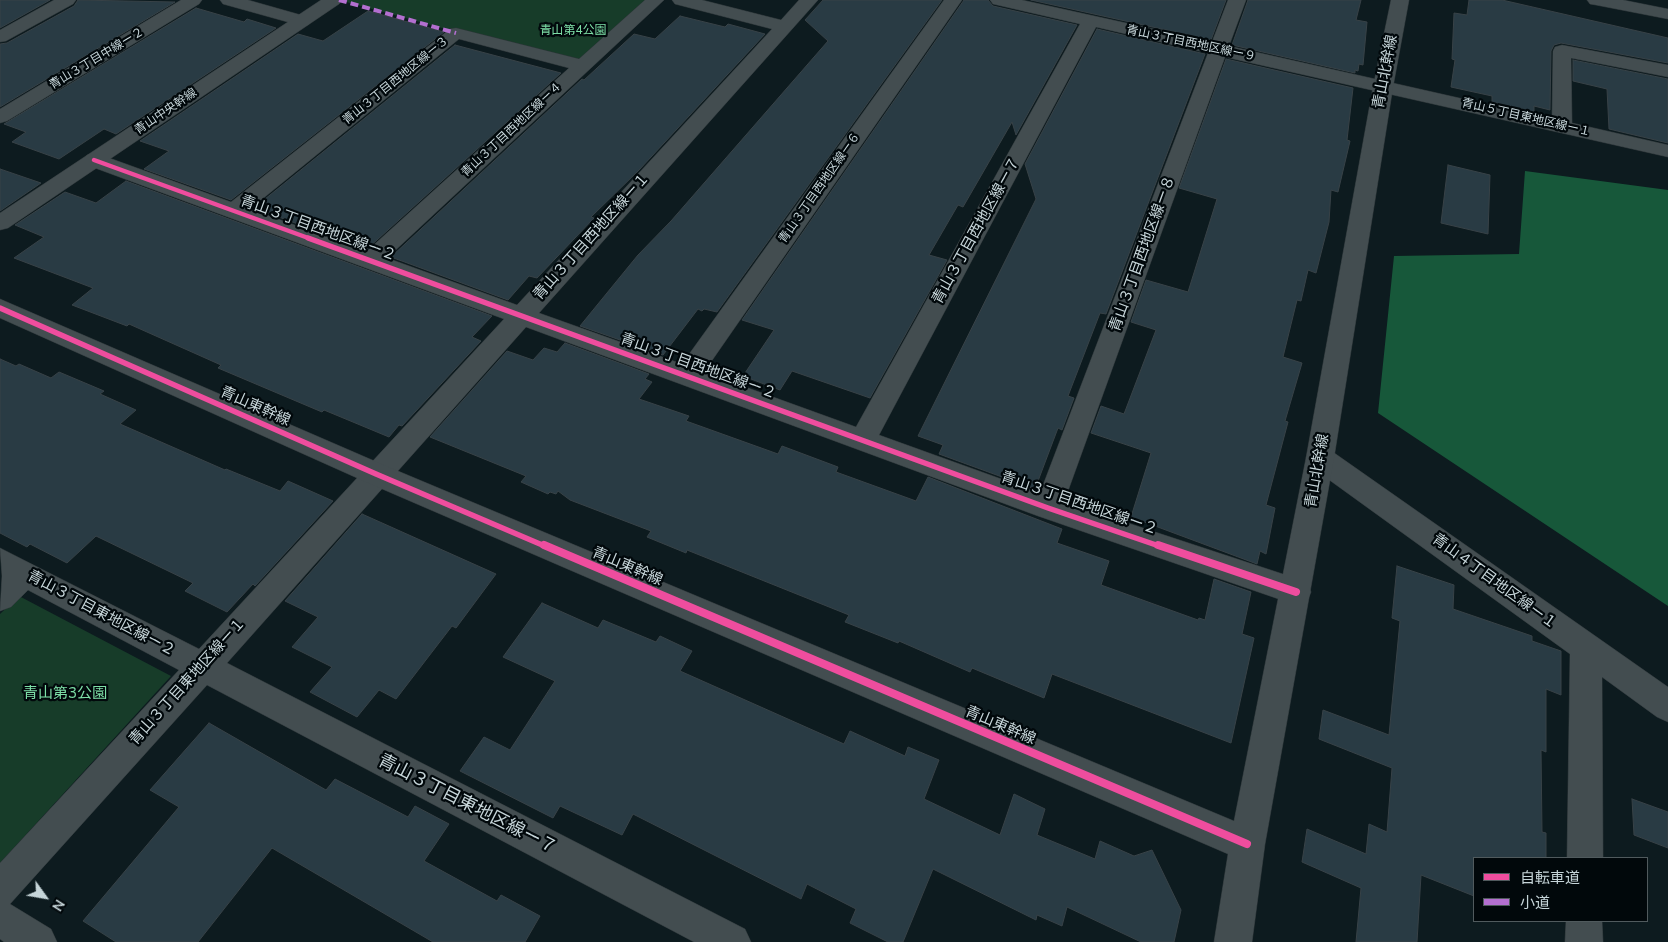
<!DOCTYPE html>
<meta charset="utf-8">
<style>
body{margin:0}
#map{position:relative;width:1668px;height:942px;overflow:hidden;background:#0d1b1f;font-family:"Nunito Sans","Noto Sans JP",sans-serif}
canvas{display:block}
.legend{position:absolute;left:1473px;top:857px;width:175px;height:65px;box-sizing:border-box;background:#01080b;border:1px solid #505a5d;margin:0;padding:6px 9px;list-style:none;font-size:15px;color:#c6d5d9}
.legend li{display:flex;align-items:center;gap:10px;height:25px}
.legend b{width:25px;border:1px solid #505a5d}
.north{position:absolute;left:20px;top:872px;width:50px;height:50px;-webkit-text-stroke:4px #01080b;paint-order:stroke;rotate:122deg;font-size:14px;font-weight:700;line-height:20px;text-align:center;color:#c6d5d9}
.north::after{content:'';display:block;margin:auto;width:18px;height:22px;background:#c6d5d9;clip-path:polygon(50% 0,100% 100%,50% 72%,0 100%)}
</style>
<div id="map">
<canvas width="1668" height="942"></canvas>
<ul class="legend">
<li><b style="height:6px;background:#ef4d9e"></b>自転車道</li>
<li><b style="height:6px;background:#b36fd0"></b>小道</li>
</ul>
<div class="north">N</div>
</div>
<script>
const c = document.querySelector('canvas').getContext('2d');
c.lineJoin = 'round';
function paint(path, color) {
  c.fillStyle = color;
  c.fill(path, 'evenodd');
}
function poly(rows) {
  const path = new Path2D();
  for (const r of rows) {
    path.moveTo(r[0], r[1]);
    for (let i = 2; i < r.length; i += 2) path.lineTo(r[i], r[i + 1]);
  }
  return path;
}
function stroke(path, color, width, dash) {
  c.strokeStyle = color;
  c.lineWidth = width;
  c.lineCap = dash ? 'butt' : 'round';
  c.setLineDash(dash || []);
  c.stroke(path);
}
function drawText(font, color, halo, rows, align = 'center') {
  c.font = font + ' "Nunito Sans","Noto Sans JP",sans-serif';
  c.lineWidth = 4.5;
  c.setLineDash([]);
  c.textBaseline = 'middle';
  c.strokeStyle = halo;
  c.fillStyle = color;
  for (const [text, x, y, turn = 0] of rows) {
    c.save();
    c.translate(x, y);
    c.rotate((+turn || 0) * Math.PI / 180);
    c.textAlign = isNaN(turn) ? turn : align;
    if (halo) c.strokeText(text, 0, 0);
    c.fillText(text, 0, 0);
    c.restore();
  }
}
paint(poly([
 [339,0,655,0,582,66],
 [19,596,171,676,0,863,0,614]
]), '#173c29');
paint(poly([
 [1525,171,1668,190,1668,606,1378,413,1394,256,1519,254]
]), '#17583a');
const building = poly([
 [0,0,50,0,0,28,0,0],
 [78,0,175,2,0,107,0,44,7,43,74,6,78,0],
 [823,0,942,0,717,312,704,309,702,311,698,309,663,355,580,326,638,255,671,221,828,41,805,20,823,0],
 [964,0,988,0,993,6,1077,25,1016,135,1012,122,963,207,958,205,929,255,947,260,870,398,792,371,780,390,743,376,774,330,742,320,964,0],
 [1031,0,1226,0,1211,40,1031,0],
 [1248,0,1361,0,1356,20,1367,22,1363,65,1359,64,1358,71,1355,70,1355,73,1232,45,1248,0],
 [1469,0,1502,0,1668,38,1668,63,1561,43,1554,45,1551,51,1550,110,1534,106,1534,112,1492,102,1492,96,1451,87,1455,60,1452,59,1454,13,1467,15,1469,0],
 [196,8,244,22,247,19,276,28,116,134,104,129,59,159,12,142,26,132,4,124,196,8],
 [368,11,444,32,231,200,144,169,169,151,140,141,298,34,323,41,368,11],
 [680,16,725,27,728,24,765,34,639,170,591,217,594,218,537,278,529,276,508,300,391,257,582,79,584,80,634,34,655,39,680,16],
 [1097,29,1205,54,1106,314,1100,313,1068,396,1074,398,1062,430,1058,428,1035,489,939,454,943,445,918,436,1036,199,1025,164,1097,29],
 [455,45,561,73,367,249,254,208,455,45],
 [1226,59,1353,88,1347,140,1350,141,1338,192,1331,190,1329,222,1316,273,1308,270,1301,301,1297,300,1283,357,1302,363,1285,421,1288,422,1266,505,1275,508,1266,554,1260,551,1257,564,1131,517,1151,453,1091,433,1101,406,1124,414,1156,330,1131,322,1146,280,1188,292,1217,199,1179,188,1226,59],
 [1573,60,1668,79,1668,143,1609,129,1607,89,1573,81,1573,60],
 [1448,165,1490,175,1488,234,1441,223,1448,165],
 [0,169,41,183,0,211,0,169],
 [126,181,492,316,472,337,481,341,402,426,399,425,389,437,324,410,322,412,218,368,221,365,129,324,127,326,72,305,93,288,14,258,44,237,15,225,65,192,96,203,126,181],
 [565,343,649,374,645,379,652,382,639,399,689,416,686,421,778,454,782,446,838,467,836,472,916,501,928,477,1062,529,1057,543,1109,561,1101,585,1198,620,1199,618,1205,620,1214,579,1251,592,1242,634,1254,638,1231,743,1052,674,1044,698,972,668,970,672,899,641,898,643,845,622,849,615,687,550,686,553,647,537,651,531,570,500,558,491,556,494,550,492,548,494,521,482,526,476,430,437,507,351,533,360,544,348,557,352,565,343],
 [0,359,16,366,19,364,51,378,59,372,104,391,100,394,136,410,120,424,225,470,226,469,280,491,288,481,333,501,255,586,253,584,227,612,185,591,193,583,96,536,67,563,30,544,27,547,0,533,0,359],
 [362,514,496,574,456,628,452,626,396,699,379,690,357,717,310,692,332,667,292,647,318,617,285,601,362,514],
 [1397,566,1454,585,1453,609,1532,636,1532,641,1561,651,1561,695,1546,689,1546,752,1541,750,1542,832,1546,833,1546,858,1474,858,1474,896,1421,875,1417,942,1356,942,1361,888,1302,862,1307,829,1366,854,1369,824,1387,832,1392,768,1319,739,1323,710,1389,735,1400,621,1392,618,1397,566],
 [542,603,598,628,603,620,656,642,660,636,692,651,680,671,844,744,850,731,905,756,908,747,939,760,924,799,1000,835,1014,794,1045,809,1037,835,1095,859,1100,841,1134,856,1152,850,1181,910,1174,942,1141,942,1067,907,1062,926,1037,915,1036,920,933,869,903,942,888,942,850,923,856,909,807,884,801,899,633,814,622,835,560,806,553,818,460,771,484,737,510,750,555,681,503,657,542,603],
 [209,723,326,790,335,779,408,817,415,806,449,824,424,861,497,901,501,895,540,916,525,942,433,942,272,848,198,942,116,942,83,921,179,807,150,790,209,723],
 [1632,799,1668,812,1668,848,1634,835,1632,799]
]);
paint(building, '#293b44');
stroke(building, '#384247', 1);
const minor = poly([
 [54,0,76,0,73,4,6,41,0,42,0,30,54,0],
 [181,0,202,0,199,4,7,121,0,123,0,109,181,0],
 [220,0,248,0,308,17,311,21,308,25,302,26,223,4,220,0],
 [645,0,664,0,387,258,517,305,772,29,675,4,672,0,702,0,781,20,799,0,818,0,539,313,682,364,944,0,962,0,704,372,856,427,1080,24,993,4,990,0,1022,0,1212,42,1228,0,1246,0,1229,46,1552,119,1553,51,1555,47,1562,45,1668,65,1668,77,1571,58,1572,123,1668,145,1668,157,1225,57,1064,502,1307,582,1311,592,1307,602,1296,605,1038,516,526,327,227,663,745,929,751,942,694,942,207,685,10,904,51,929,57,942,4,942,0,939,0,863,179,670,28,590,11,607,0,611,2,576,0,548,199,649,504,319,87,165,84,160,87,155,94,153,101,155,231,202,450,29,456,28,579,59,645,0],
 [1096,27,1208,53,1040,493,879,435,1096,27],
 [459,39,569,68,367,251,250,209,459,39],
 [1320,447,1330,450,1668,687,1668,722,1657,717,1602,677,1603,858,1567,858,1570,654,1310,466,1306,458,1310,450,1320,447],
 [1566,921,1602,921,1603,942,1565,942,1566,921]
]);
const tertiary = poly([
 [321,0,342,0,339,4,8,228,0,230,0,213,321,0],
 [1391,0,1409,0,1393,87,1334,458,1265,844,1252,942,1214,942,1228,854,366,482,0,318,0,299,386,466,1234,821,1306,458,1373,87,1391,0],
 [1587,0,1623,0,1668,9,1668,19,1596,5,1590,4,1587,0]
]);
stroke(minor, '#2b3437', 1);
stroke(tertiary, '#2b3437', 1);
paint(minor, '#434d50');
paint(tertiary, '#434d50');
stroke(poly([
 [339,0,456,33]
]), '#b36fd0', 4, [8, 4]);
stroke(poly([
 [94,160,311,239]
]), '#ef4d9e', 4.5);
stroke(poly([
 [308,238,1048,508,1162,547],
 [0,308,376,474,547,547]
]), '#ef4d9e', 5.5);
stroke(poly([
 [544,545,1247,844],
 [1158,545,1296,592]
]), '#ef4d9e', 8);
drawText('12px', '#7ddfa7', '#01080b', [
 ["青山第4公園",573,31]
]);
drawText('12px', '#c6d5d9', '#01080b', [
 ["青山３丁目西地区線ー９",1191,44,12],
 ["青山３丁目中線ー２",97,59,-31],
 ["青山３丁目西地区線ー３",396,81,-39],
 ["青山中央幹線",166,112,-34],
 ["青山５丁目東地区線ー１",1526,118,13],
 ["青山３丁目西地区線ー４",512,130,-43],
 ["青山３丁目西地区線ー６",820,188,-55]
]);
drawText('15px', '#c6d5d9', '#01080b', [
 ["青山北幹線",1386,72,-79],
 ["青山３丁目西地区線ー２",318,229,20],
 ["青山３丁目西地区線ー７",977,231,-61],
 ["青山３丁目西地区線ー１",592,237,-48],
 ["青山３丁目西地区線ー８",1143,254,-70],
 ["青山３丁目西地区線ー２",698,367,20],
 ["青山東幹線",255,407,24],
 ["青山北幹線",1318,471,-80],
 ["青山３丁目西地区線ー２",1079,504,19],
 ["青山東幹線",627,567,23],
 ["青山４丁目地区線ー１",1494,582,36],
 ["青山３丁目東地区線ー２",101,614,28],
 ["青山３丁目東地区線ー１",188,682,-48],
 ["青山東幹線",1000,726,23]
]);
drawText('15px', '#7ddfa7', '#01080b', [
 ["青山第3公園",65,694]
]);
drawText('18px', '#c6d5d9', '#01080b', [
 ["青山３丁目東地区線ー７",467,805,27]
]);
</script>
